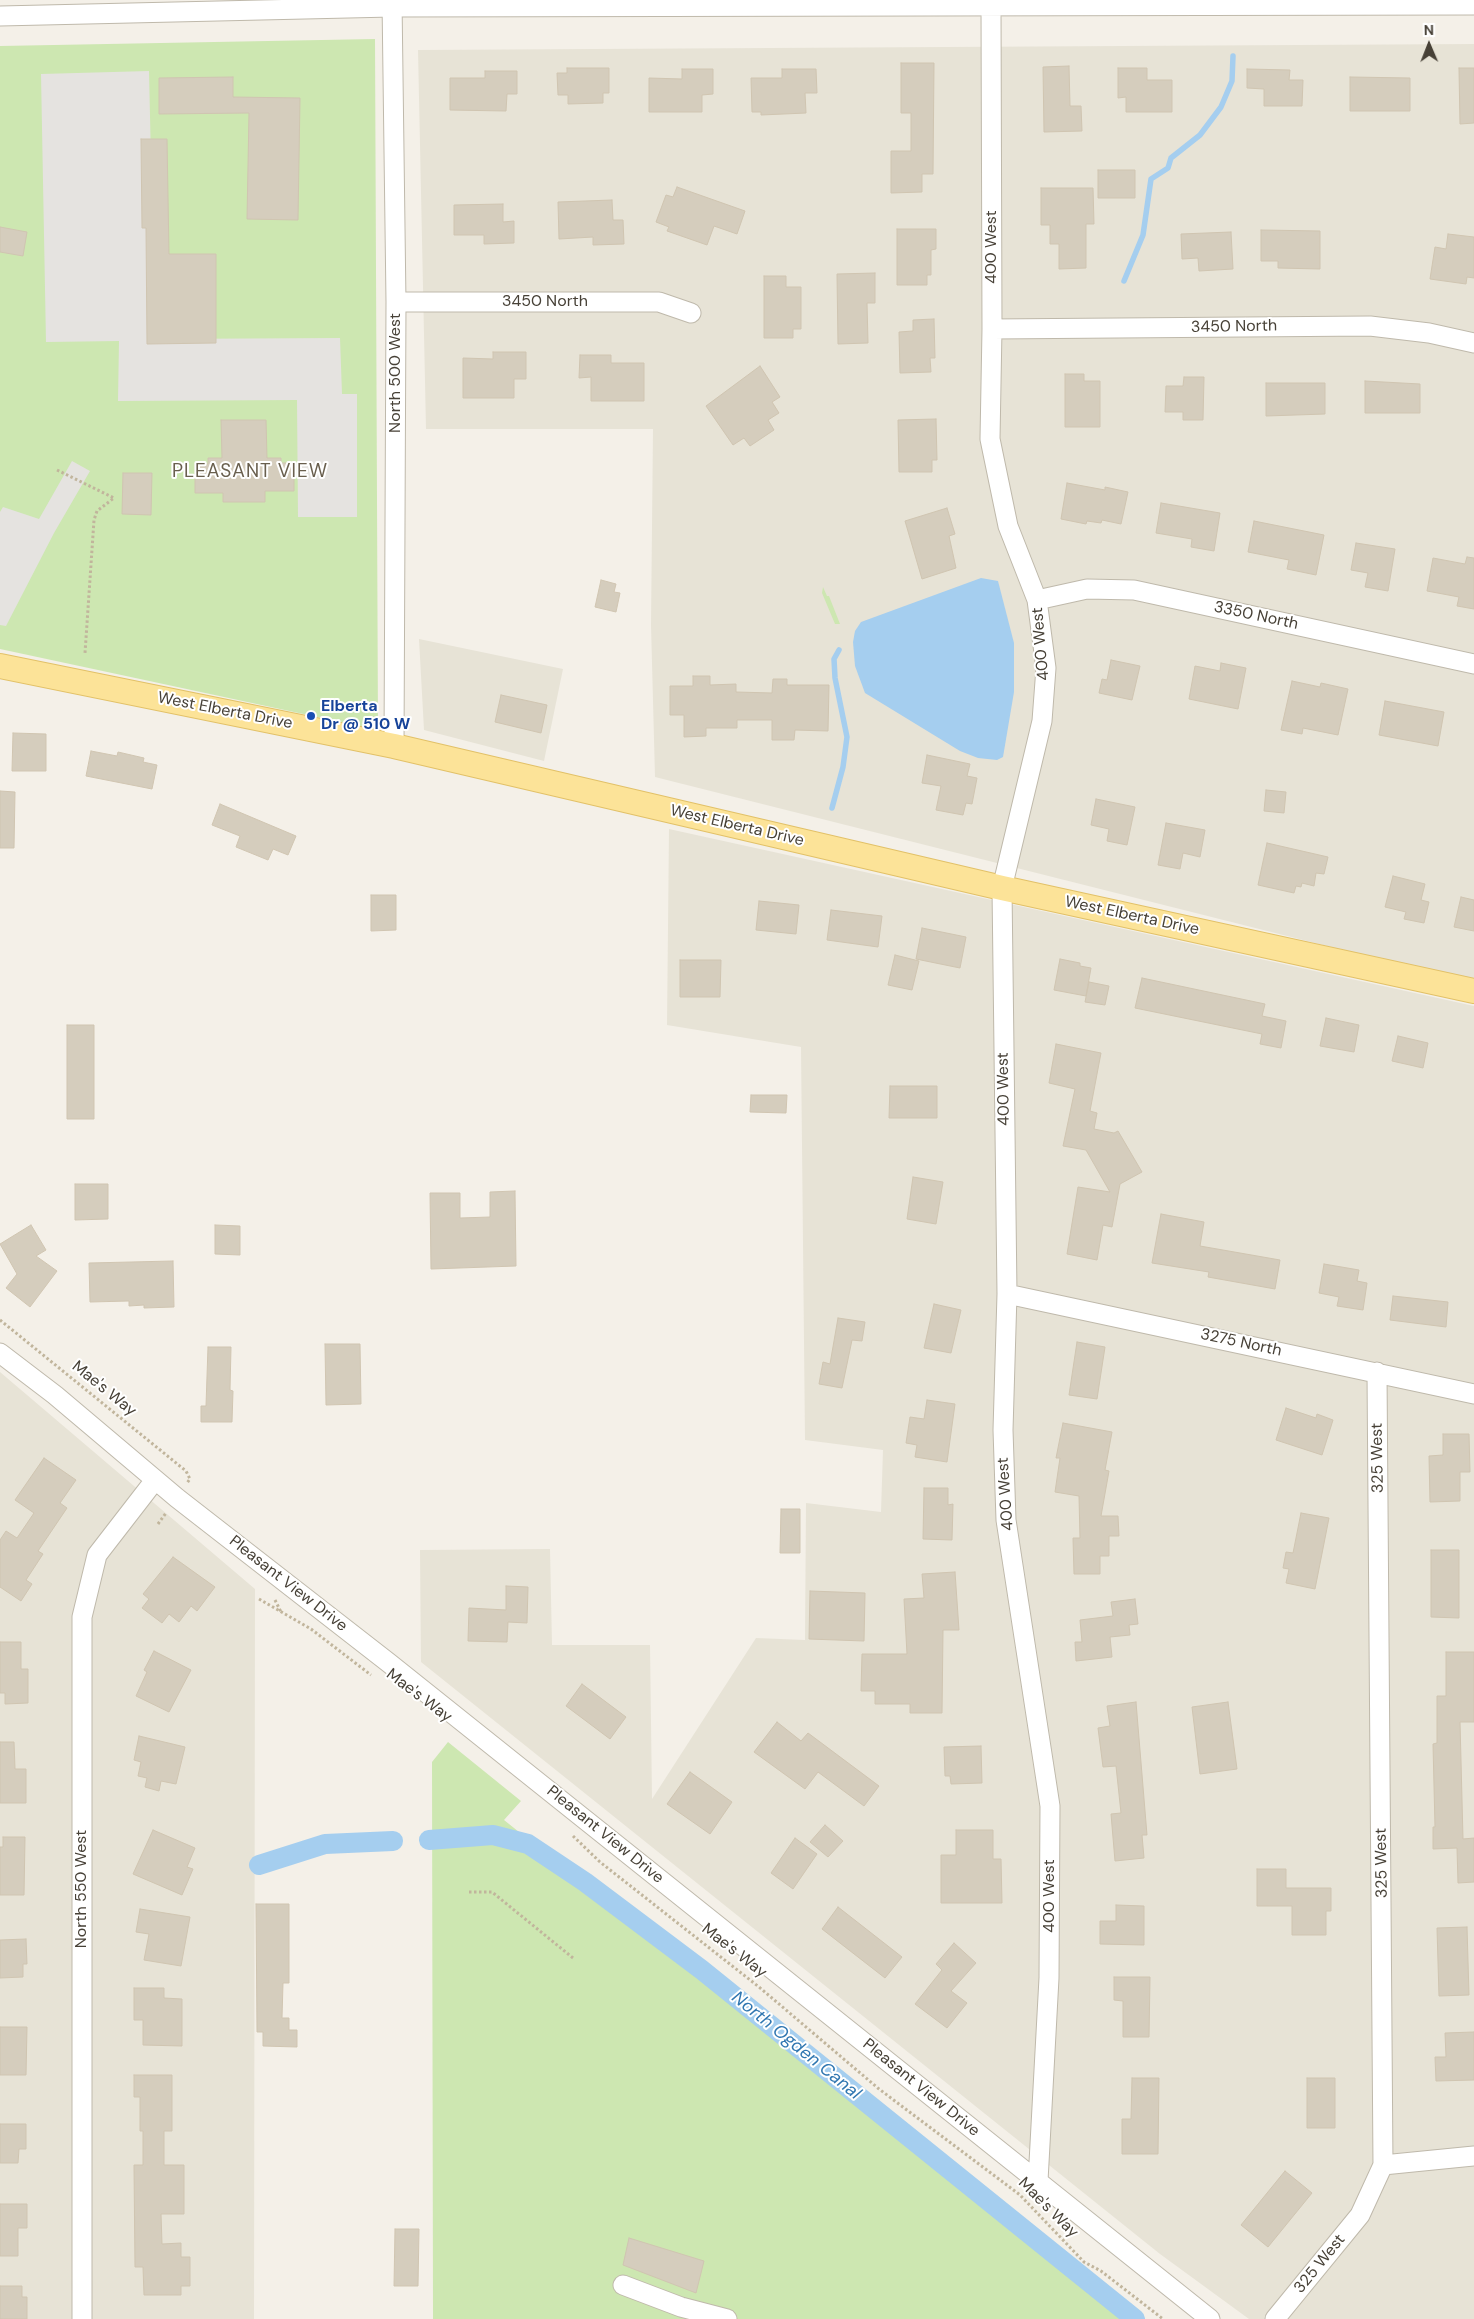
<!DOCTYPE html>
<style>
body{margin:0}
#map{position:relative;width:1474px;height:2319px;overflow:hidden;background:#f4f0e8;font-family:"DM Sans",sans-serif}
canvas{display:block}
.north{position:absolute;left:1404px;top:20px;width:50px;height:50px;-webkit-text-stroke:4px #fff;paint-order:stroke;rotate:359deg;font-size:14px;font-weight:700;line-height:20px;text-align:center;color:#474137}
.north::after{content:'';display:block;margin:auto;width:18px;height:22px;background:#474137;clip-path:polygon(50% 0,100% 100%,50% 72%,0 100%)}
</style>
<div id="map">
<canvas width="1474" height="2319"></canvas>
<div class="north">N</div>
</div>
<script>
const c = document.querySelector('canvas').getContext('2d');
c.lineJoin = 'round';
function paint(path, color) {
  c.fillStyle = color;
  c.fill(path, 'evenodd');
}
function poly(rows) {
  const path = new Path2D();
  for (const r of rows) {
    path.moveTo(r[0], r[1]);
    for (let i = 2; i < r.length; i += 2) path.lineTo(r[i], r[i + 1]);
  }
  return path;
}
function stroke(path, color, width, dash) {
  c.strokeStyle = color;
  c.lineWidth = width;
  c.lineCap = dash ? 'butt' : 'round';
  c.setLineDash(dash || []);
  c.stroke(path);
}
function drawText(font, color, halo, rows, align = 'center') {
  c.font = font + ' "DM Sans",sans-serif';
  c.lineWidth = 4;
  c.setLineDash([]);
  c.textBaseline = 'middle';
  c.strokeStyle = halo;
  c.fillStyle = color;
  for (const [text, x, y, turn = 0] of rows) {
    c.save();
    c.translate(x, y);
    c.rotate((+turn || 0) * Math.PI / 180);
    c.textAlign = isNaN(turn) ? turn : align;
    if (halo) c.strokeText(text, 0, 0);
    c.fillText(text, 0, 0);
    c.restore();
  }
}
paint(poly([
 [1474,44,1474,983,655,777,651,625,653,429,426,429,418,50],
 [419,639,563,669,544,761,424,730],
 [669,829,1474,1006,1474,2319,1249,2319,1160,2254,421,1662,420,1550,550,1549,552,1645,650,1645,652,1799,756,1638,805,1640,806,1503,881,1512,883,1450,805,1440,801,1047,667,1025],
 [0,1372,255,1589,254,2319,0,2319]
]), '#e7e3d6');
paint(poly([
 [375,39,378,730,0,649,0,46],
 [823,587,827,596,829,596,840,624,835,624,822,593],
 [448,1742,521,1801,504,1820,1128,2319,433,2319,432,1762]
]), '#cde7b1');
paint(poly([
 [149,71,155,339,340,338,342,394,357,394,357,517,298,517,297,400,118,401,119,341,46,342,41,74],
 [72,461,90,471,54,533,6,626,0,625,0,512,3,507,39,519]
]), '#e5e3e0');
paint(poly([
 [981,578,998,581,1014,643,1014,692,1003,757,997,760,978,758,960,751,865,693,855,666,853,642,855,631,861,622]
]), '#a5ceef');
stroke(poly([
 [1124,281,1143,235,1151,179,1168,168,1171,158,1200,135,1221,107,1232,81,1233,56],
 [832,808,843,767,847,737,835,678,834,659,839,650]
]), '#a5ceef', 5.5);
stroke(poly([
 [429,1840,493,1835,528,1844,585,1882,702,1970,1135,2319],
 [259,1865,325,1844,393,1841]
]), '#a5ceef', 20);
const building = poly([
 [901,63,934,63,933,174,922,174,922,192,891,193,891,151,911,151,911,113,901,113,901,63],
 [1069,66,1070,106,1081,106,1082,131,1044,132,1043,67,1069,66],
 [567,68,609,68,609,93,603,93,603,103,568,104,568,95,558,95,557,73,567,73,567,68],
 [1118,68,1147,68,1147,80,1172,80,1172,112,1126,112,1126,97,1118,98,1118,68],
 [1459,68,1474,68,1474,123,1460,124,1459,68],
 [682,69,713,69,713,94,702,95,702,112,649,112,649,78,682,79,682,69],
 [782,69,816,69,817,93,805,93,806,113,761,115,761,112,752,112,751,78,782,78,782,69],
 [1247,69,1290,70,1289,80,1303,80,1302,106,1264,106,1264,89,1247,88,1247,69],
 [485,71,517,71,517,94,507,94,506,111,450,110,450,78,485,78,485,71],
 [233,77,233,97,300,98,298,220,247,219,249,113,159,114,159,78,233,77],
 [1350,77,1410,78,1410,111,1350,111,1350,77],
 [141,139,167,139,169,254,216,254,216,343,147,344,146,228,142,228,141,139],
 [1098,170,1135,170,1135,198,1098,198,1098,170],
 [677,187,745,211,737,234,714,226,707,245,667,231,669,227,656,222,666,195,673,197,677,187],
 [1041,188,1093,188,1094,224,1086,224,1086,268,1059,269,1059,244,1050,244,1050,225,1041,225,1041,188],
 [612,200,613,220,623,220,624,244,593,245,593,237,559,239,558,202,612,200],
 [503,204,503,222,514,221,514,243,484,244,484,235,454,235,454,205,503,204],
 [0,227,27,232,23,256,0,252,0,227],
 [897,229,936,229,936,249,931,250,931,275,927,275,927,285,897,285,897,229],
 [1261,230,1320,231,1320,269,1278,268,1278,261,1261,261,1261,230],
 [1231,232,1233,269,1199,271,1198,258,1182,259,1181,234,1231,232],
 [1448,234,1474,237,1474,278,1467,277,1466,284,1430,279,1435,247,1446,249,1448,234],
 [875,273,875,303,867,303,868,343,838,344,837,274,875,273],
 [764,276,786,276,786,287,801,287,801,329,793,329,793,338,764,338,764,276],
 [934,319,935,358,930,358,931,372,900,373,899,332,913,331,913,320,934,319],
 [493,352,526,352,526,379,514,379,514,398,463,398,463,358,493,359,493,352],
 [580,355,611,355,611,363,644,363,644,401,591,401,591,377,579,378,580,355],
 [760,366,780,397,772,402,779,413,768,420,774,430,750,446,744,438,733,445,706,406,760,366],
 [1065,374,1084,374,1084,381,1100,381,1100,427,1065,427,1065,374],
 [1184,377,1204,377,1203,420,1183,420,1183,412,1165,412,1166,386,1183,386,1184,377],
 [1365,381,1420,384,1420,413,1365,413,1365,381],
 [1266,383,1325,383,1325,414,1266,416,1266,383],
 [936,419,937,460,932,460,932,472,899,472,898,420,936,419],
 [221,420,266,420,267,458,281,458,281,463,294,463,294,491,265,491,265,502,223,502,223,493,195,493,195,464,208,464,208,458,222,458,221,420],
 [123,473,152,473,151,515,122,514,123,473],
 [1067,483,1105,490,1105,487,1128,492,1121,524,1102,520,1101,523,1087,521,1086,524,1061,519,1067,483],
 [1161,503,1220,513,1214,551,1191,547,1192,539,1156,533,1161,503],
 [947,508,955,534,949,536,956,568,922,579,905,521,947,508],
 [1254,521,1324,535,1316,575,1287,569,1289,560,1248,552,1254,521],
 [1356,543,1395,549,1388,591,1365,587,1368,573,1351,570,1356,543],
 [1467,557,1474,558,1474,609,1457,606,1459,597,1427,591,1433,558,1465,564,1467,557],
 [601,580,616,584,614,592,620,593,616,612,595,607,601,580],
 [1111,660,1140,666,1132,700,1099,693,1102,679,1107,680,1111,660],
 [1221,663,1246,668,1238,709,1189,699,1195,666,1220,671,1221,663],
 [693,676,710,676,710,685,736,684,736,692,772,693,773,679,787,679,787,685,829,685,828,731,795,730,794,740,772,740,772,720,737,720,737,728,706,728,706,736,684,737,684,715,670,715,670,686,693,686,693,676],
 [1292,681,1320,687,1321,683,1348,689,1338,735,1303,728,1302,734,1281,730,1292,681],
 [501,695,547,705,541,733,495,722,501,695],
 [1385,701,1444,712,1438,746,1379,735,1385,701],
 [13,733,46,734,46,771,12,771,13,733],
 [91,751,117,756,118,752,144,758,143,762,157,765,152,789,86,776,91,751],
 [927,755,970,764,967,776,977,778,972,804,966,803,963,815,936,810,941,786,922,783,927,755],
 [1266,790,1286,792,1284,813,1264,811,1266,790],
 [0,791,15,792,14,848,0,848,0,791],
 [1096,799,1135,807,1127,845,1107,841,1109,829,1091,825,1096,799],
 [220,804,296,836,288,855,273,849,268,860,236,847,240,836,212,825,220,804],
 [1166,823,1205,830,1200,857,1183,853,1180,869,1158,865,1166,823],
 [1267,843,1328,857,1324,874,1316,873,1314,886,1302,883,1301,887,1296,886,1294,893,1258,885,1267,843],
 [1393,876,1425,884,1421,900,1429,902,1424,923,1404,919,1406,912,1385,907,1393,876],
 [371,895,396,895,396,930,371,931,371,895],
 [1461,897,1474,900,1474,931,1454,927,1461,897],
 [759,901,799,905,796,934,756,930,759,901],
 [831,910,882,916,878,947,827,940,831,910],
 [922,928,966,937,960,968,916,959,922,928],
 [895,955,919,961,912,990,888,985,895,955],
 [1060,959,1080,963,1080,966,1091,968,1086,996,1054,990,1060,959],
 [680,960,721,960,720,997,680,997,680,960],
 [1142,978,1265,1004,1262,1016,1286,1021,1281,1048,1260,1044,1262,1034,1135,1008,1142,978],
 [1089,982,1109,986,1105,1005,1085,1002,1089,982],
 [1326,1018,1359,1025,1354,1052,1320,1046,1326,1018],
 [67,1025,94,1025,94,1119,67,1119,67,1025],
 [1398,1036,1428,1043,1423,1068,1392,1061,1398,1036],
 [1056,1044,1101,1053,1090,1111,1097,1113,1094,1129,1114,1133,1118,1131,1142,1172,1120,1184,1112,1227,1103,1225,1097,1260,1067,1254,1078,1187,1110,1192,1086,1150,1063,1146,1075,1089,1049,1083,1056,1044],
 [890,1086,937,1086,937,1118,889,1118,890,1086],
 [751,1095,787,1095,786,1113,750,1112,751,1095],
 [913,1177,943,1182,936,1224,907,1219,913,1177],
 [75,1184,108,1184,108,1219,75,1220,75,1184],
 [515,1191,516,1266,431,1269,430,1193,460,1193,460,1218,490,1217,490,1192,515,1191],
 [1161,1214,1204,1222,1200,1246,1280,1260,1275,1289,1208,1277,1209,1272,1152,1263,1161,1214],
 [31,1225,46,1250,36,1256,57,1271,30,1307,6,1288,17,1274,0,1244,31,1225],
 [215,1225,240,1226,240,1255,215,1254,215,1225],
 [173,1261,174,1307,144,1308,144,1305,129,1306,129,1301,90,1302,89,1263,173,1261],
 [1324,1264,1359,1270,1357,1281,1367,1283,1363,1310,1337,1306,1339,1297,1319,1293,1324,1264],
 [1393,1296,1448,1302,1446,1327,1390,1320,1393,1296],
 [934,1304,961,1310,951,1353,924,1348,934,1304],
 [838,1318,865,1322,862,1341,852,1340,842,1388,819,1384,823,1362,830,1364,838,1318],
 [1077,1342,1105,1347,1097,1399,1069,1395,1077,1342],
 [325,1344,360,1344,361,1404,326,1405,325,1344],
 [208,1347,231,1347,230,1390,233,1391,232,1422,201,1422,201,1406,206,1406,208,1347],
 [927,1400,955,1404,947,1462,915,1457,917,1445,906,1443,910,1417,924,1419,927,1400],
 [1286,1408,1316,1418,1317,1414,1333,1420,1322,1455,1276,1440,1286,1408],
 [1063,1423,1112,1432,1105,1470,1109,1471,1101,1516,1118,1516,1119,1536,1109,1536,1109,1556,1100,1556,1100,1574,1074,1574,1073,1538,1080,1538,1079,1496,1055,1492,1060,1458,1056,1458,1063,1423],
 [1443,1434,1469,1434,1470,1472,1460,1472,1460,1501,1430,1502,1429,1456,1443,1455,1443,1434],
 [44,1458,76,1480,60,1503,67,1508,38,1551,43,1554,26,1580,32,1584,21,1601,0,1587,0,1540,6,1531,17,1538,34,1513,15,1500,44,1458],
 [924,1488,948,1488,948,1505,953,1504,952,1540,923,1539,924,1488],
 [781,1509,800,1509,800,1553,780,1553,781,1509],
 [1301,1513,1329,1518,1315,1589,1286,1583,1289,1569,1283,1568,1286,1552,1293,1553,1301,1513],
 [1431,1550,1459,1550,1459,1618,1431,1617,1431,1550],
 [173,1557,215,1587,197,1611,191,1606,179,1622,169,1614,162,1623,142,1608,149,1599,143,1594,173,1557],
 [955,1572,959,1630,943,1630,942,1713,910,1713,910,1704,875,1704,875,1691,861,1691,862,1654,907,1654,904,1599,924,1598,922,1574,955,1572],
 [506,1586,528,1587,527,1623,508,1622,507,1642,468,1641,469,1608,506,1610,506,1586],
 [810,1591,865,1593,864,1641,809,1639,810,1591],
 [1135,1599,1138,1624,1129,1625,1130,1635,1110,1637,1112,1657,1076,1661,1075,1642,1082,1642,1080,1620,1113,1616,1111,1602,1135,1599],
 [0,1642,21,1642,21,1669,28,1669,28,1703,5,1704,5,1693,0,1693,0,1642],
 [154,1651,191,1670,169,1712,136,1696,147,1672,144,1670,154,1651],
 [1446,1652,1474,1652,1474,1722,1460,1722,1463,1839,1474,1838,1474,1882,1458,1883,1457,1848,1433,1849,1433,1827,1435,1827,1433,1744,1437,1743,1437,1696,1446,1696,1446,1652],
 [582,1684,626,1717,610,1739,566,1706,582,1684],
 [1136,1702,1147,1835,1142,1835,1144,1858,1115,1861,1111,1814,1121,1813,1116,1766,1103,1767,1098,1728,1110,1726,1107,1706,1136,1702],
 [1228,1702,1237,1769,1200,1774,1192,1707,1228,1702],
 [777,1722,801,1741,808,1733,879,1786,864,1806,818,1772,805,1789,754,1752,777,1722],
 [139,1736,185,1747,176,1784,161,1781,159,1791,145,1787,147,1778,138,1776,141,1762,134,1760,139,1736],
 [0,1742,14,1742,15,1769,26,1769,26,1803,0,1803,0,1742],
 [981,1746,982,1783,951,1784,950,1776,945,1776,944,1747,981,1746],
 [690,1772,732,1802,710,1834,667,1804,690,1772],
 [825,1825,843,1841,828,1857,810,1842,825,1825],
 [153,1830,195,1848,187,1867,193,1869,182,1895,133,1874,153,1830],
 [956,1830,993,1830,993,1859,1001,1859,1002,1903,941,1903,941,1855,956,1855,956,1830],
 [3,1837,25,1837,24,1895,0,1895,0,1847,3,1847,3,1837],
 [795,1838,817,1854,793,1889,771,1873,795,1838],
 [1257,1869,1286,1869,1286,1888,1331,1888,1331,1911,1326,1911,1326,1935,1292,1935,1292,1906,1257,1906,1257,1869],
 [256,1904,289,1904,289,1983,283,1983,282,2018,289,2018,289,2030,297,2030,297,2047,263,2046,263,2032,257,2032,256,1904],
 [1116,1905,1144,1906,1144,1945,1100,1944,1100,1921,1116,1921,1116,1905],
 [838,1907,902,1957,885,1978,822,1929,838,1907],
 [140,1909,190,1917,181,1966,144,1960,149,1934,136,1932,140,1909],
 [1467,1927,1469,1995,1439,1996,1437,1928,1467,1927],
 [26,1939,27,1964,23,1964,23,1977,0,1978,0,1940,26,1939],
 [954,1943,976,1963,951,1991,967,2003,947,2028,915,2004,942,1970,936,1964,954,1943],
 [1114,1977,1150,1977,1149,2037,1123,2037,1123,2001,1114,2000,1114,1977],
 [134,1988,164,1988,164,1998,182,1999,182,2046,143,2045,143,2020,134,2020,134,1988],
 [0,2027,27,2027,26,2075,0,2075,0,2027],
 [1474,2032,1474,2080,1436,2081,1435,2057,1446,2057,1445,2033,1474,2032],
 [134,2075,172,2075,172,2131,164,2131,164,2165,184,2165,184,2214,161,2214,162,2244,181,2243,181,2257,190,2257,190,2286,181,2286,181,2295,144,2295,143,2267,135,2267,134,2165,143,2165,143,2131,140,2131,140,2097,134,2097,134,2075],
 [1132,2078,1159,2078,1158,2154,1122,2154,1122,2119,1131,2119,1132,2078],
 [1307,2078,1335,2078,1335,2128,1307,2128,1307,2078],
 [0,2124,26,2124,26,2149,19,2149,18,2163,0,2163,0,2124],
 [1285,2171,1312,2193,1268,2247,1241,2225,1285,2171],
 [0,2204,27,2204,27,2228,18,2228,18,2256,0,2256,0,2204],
 [395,2229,419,2229,418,2286,394,2286,395,2229],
 [629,2238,704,2261,696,2293,623,2265,629,2238],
 [0,2286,22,2286,22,2297,27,2297,27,2319,0,2319,0,2286]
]);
paint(building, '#d5cdbd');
stroke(building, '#d0c5b1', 1);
const minor = poly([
 [392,0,396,302,394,746],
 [991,6,992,329,990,439,1008,526,1037,600,1046,668,1042,721,1002,888,1007,1294,1003,1430,1006,1520,1050,1806,1049,1978,1038,2181],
 [0,16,392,7,1474,5],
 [396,302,659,302,691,313],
 [992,329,1370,326,1429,333,1474,343],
 [1037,600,1087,589,1134,590,1474,664],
 [1007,1294,1474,1394],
 [0,1353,55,1395,177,1498,389,1663,1210,2319],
 [1383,2165,1474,2156],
 [623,2285,681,2307,727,2319],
 [82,2319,82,1617,97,1555,155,1480],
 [1275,2319,1360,2215,1383,2165,1377,1372]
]);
const major = poly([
 [0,666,394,746,1002,888,1474,991]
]);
stroke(minor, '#bfb9ab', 21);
stroke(major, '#e2c168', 26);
stroke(poly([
 [57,470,114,498,97,511,94,520,85,653],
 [0,1320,186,1471,190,1479,187,1483],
 [158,1524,166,1513],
 [259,1599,311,1629,371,1675],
 [275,1600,281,1612],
 [573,1836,600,1862,759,1987,879,2089,1020,2195,1084,2262,1101,2271,1163,2319],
 [469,1892,492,1892,573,1958]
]), '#c1b59c', 3, [2.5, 2.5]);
stroke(minor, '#fff', 19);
stroke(major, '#fce398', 24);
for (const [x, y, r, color] of [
 [311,716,5,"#1a4fb4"]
]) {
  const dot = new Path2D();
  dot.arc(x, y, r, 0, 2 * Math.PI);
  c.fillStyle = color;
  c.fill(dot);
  stroke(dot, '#fff', 2);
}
drawText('16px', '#474137', '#fff', [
 ["400 West",992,247,-90],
 ["3450 North",545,302],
 ["3450 North",1234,327,-1],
 ["North 500 West",396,373,-90],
 ["3350 North",1256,616,12],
 ["400 West",1041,644,-95],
 ["West Elberta Drive",225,711,11],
 ["West Elberta Drive",737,826,13],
 ["West Elberta Drive",1132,916,12],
 ["400 West",1004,1089,-91],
 ["3275 North",1241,1343,12],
 ["Mae's Way",104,1389,39],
 ["325 West",1378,1458,-91],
 ["400 West",1006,1494,-94],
 ["Pleasant View Drive",288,1584,38],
 ["Mae's Way",419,1696,37],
 ["Pleasant View Drive",605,1835,39],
 ["325 West",1382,1863,-91],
 ["North 550 West",82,1889,-90],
 ["400 West",1050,1896,-90],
 ["Mae's Way",734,1951,38],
 ["Pleasant View Drive",921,2088,39],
 ["Mae's Way",1048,2208,45],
 ["325 West",1320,2264,-51]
]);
drawText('bold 16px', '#164399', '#fff', [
 ["Elberta",321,707],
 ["Dr @ 510 W",321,725]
], 'left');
drawText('italic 18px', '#3177b1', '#fff', [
 ["North Ogden Canal",796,2046,39]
]);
c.letterSpacing = '1px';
drawText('19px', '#695f4e', '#fff', [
 ["PLEASANT VIEW",250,472]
]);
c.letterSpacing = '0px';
</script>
